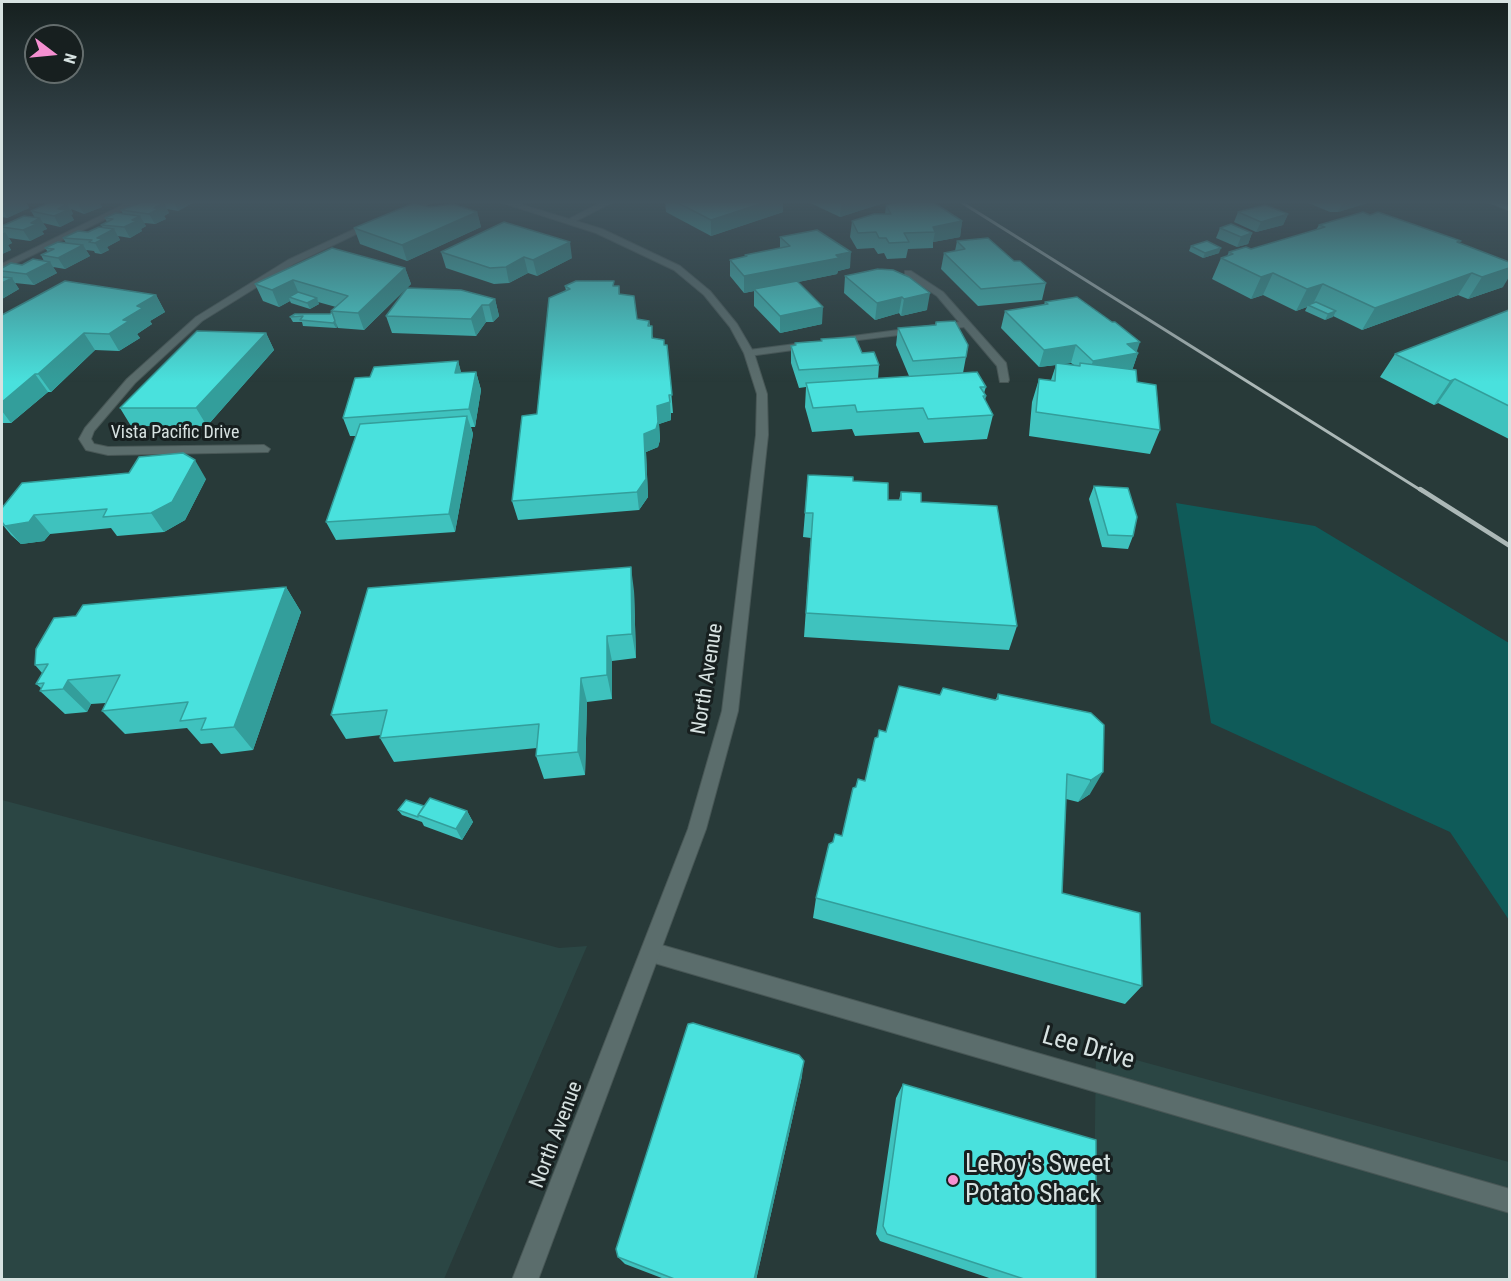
<!DOCTYPE html>
<style>
body{margin:0}
#map{position:relative;width:1511px;height:1281px;overflow:hidden;background:#283a39;font-family:"Roboto Condensed",sans-serif}
canvas{display:block}
.frame{position:absolute;inset:0;border:3px solid #d7e2e1;pointer-events:none}
.north{position:absolute;left:24px;top:24px;width:60px;height:60px;box-sizing:border-box;background:#171f1f;border:2px solid #646d6d;border-radius:50%;rotate:106deg;font-size:16px;font-weight:700;line-height:24px;text-align:center;color:#d7e2e1}
.north::after{content:'';display:block;margin:auto;width:21px;height:27px;background:#f590d1;clip-path:polygon(50% 0,100% 100%,50% 72%,0 100%)}
</style>
<div id="map">
<canvas width="1511" height="1281"></canvas>
<div class="frame"></div>
<div class="north">N</div>
</div>
<script>
const c = document.querySelector('canvas').getContext('2d');
c.lineJoin = 'round';
function paint(path, color) {
  c.fillStyle = color;
  c.fill(path, 'evenodd');
}
function poly(rows) {
  const path = new Path2D();
  for (const r of rows) {
    path.moveTo(r[0], r[1]);
    for (let i = 2; i < r.length; i += 2) path.lineTo(r[i], r[i + 1]);
  }
  return path;
}
function stroke(path, color, width, dash) {
  c.strokeStyle = color;
  c.lineWidth = width;
  c.lineCap = dash ? 'butt' : 'round';
  c.setLineDash(dash || []);
  c.stroke(path);
}
function drawText(font, color, halo, rows, align = 'center') {
  c.font = font + ' "Roboto Condensed",sans-serif';
  c.lineWidth = 6;
  c.setLineDash([]);
  c.textBaseline = 'middle';
  c.strokeStyle = halo;
  c.fillStyle = color;
  for (const [text, x, y, turn = 0] of rows) {
    c.save();
    c.translate(x, y);
    c.rotate((+turn || 0) * Math.PI / 180);
    c.textAlign = isNaN(turn) ? turn : align;
    if (halo) c.strokeText(text, 0, 0);
    c.fillText(text, 0, 0);
    c.restore();
  }
}
paint(poly([
 [2,800,559,948,587,946,444,1279,2,1279],
 [1096,1049,1509,1162,1509,1279,1093,1280]
]), '#2b4644');
paint(poly([
 [1176,503,1315,526,1509,643,1509,920,1450,832,1211,723]
]), '#0f5b59');
const street = poly([
 [129,202,140,202,2,270,2,264,129,202],
 [421,202,433,202,407,214,400,212,421,202],
 [370,222,377,224,294,264,202,321,135,383,94,431,91,439,94,444,108,447,264,445,270,449,268,452,108,455,86,450,79,439,85,428,127,379,196,317,288,260,370,222],
 [905,271,911,271,943,292,1006,363,1009,380,1008,382,1000,382,997,366,964,327,834,343,834,339,838,338,959,322,937,296,905,275,905,271],
 [811,342,816,345,815,347,749,356,744,353,749,350,811,342],
 [651,942,1510,1189,1510,1213,651,962,644,959,641,952,644,945,651,942]
]);
const secondary = poly([
 [500,202,513,202,569,219,602,202,613,202,576,221,602,229,680,266,710,291,737,324,754,353,767,394,768,435,738,711,706,829,538,1280,512,1280,688,829,722,711,756,435,757,394,744,353,730,327,704,295,674,270,596,233,500,202]
]);
const primary = poly([
 [1487,202,1499,202,1510,206,1510,211,1487,202]
]);
stroke(street, '#485756', 2);
stroke(secondary, '#485756', 2);
stroke(primary, '#485756', 2);
paint(street, '#5b6d6c');
paint(secondary, '#5b6d6c');
paint(primary, '#579e9b');
stroke(poly([
 [961,202,1422,491]
]), '#acb8b7', 3);
stroke(poly([
 [1420,489,1510,546]
]), '#acb8b7', 4.5);
paint(poly([
 [2,202,26,202,29,208,7,218,2,217],
 [64,202,100,202,102,207,84,214,71,209,73,214,71,215,74,220,60,227,43,223,47,229,42,231,44,234,30,241,9,238,12,243,8,245,11,250,2,254,2,232,3,232,2,230,2,226,35,218,31,211,65,204],
 [143,202,194,202,178,211,167,209,169,213,164,216,166,219,155,224,144,223,146,226,141,229,142,231,130,238,118,236,120,240,107,247,109,250,101,254,95,253,94,251,86,250,90,256,65,269,53,267,57,273,34,285,15,283,19,289,2,299,2,268,44,261,41,255,48,252,45,248,66,243,63,238,103,228,101,225,107,222,105,218,123,214,121,210],
 [665,202,783,202,783,212,711,236,666,212],
 [808,202,887,202,840,217],
 [1309,202,1370,202,1338,212,1330,212,1308,203],
 [886,205,962,221,960,237,933,242,933,248,908,249,906,258,887,259,884,253,878,254,874,248,857,249,850,237,852,221,885,214],
 [477,212,481,227,407,261,360,244,354,228],
 [1238,212,1288,214,1283,225,1256,232,1234,222],
 [1319,225,1459,243,1503,287,1468,299,1458,295,1362,330,1333,316,1325,320,1305,311,1307,307,1296,311,1263,295,1251,299,1212,279,1221,258,1227,256,1229,252,1251,249,1316,230],
 [1220,228,1252,233,1248,244,1237,247,1216,238],
 [780,237,850,268,838,271,837,274,798,282,822,324,780,333,754,306,754,291,744,293,730,276,730,260,745,257,745,255,780,248],
 [957,241,1014,261,1046,283,1042,300,978,306,941,269,944,253,955,251],
 [1191,246,1219,253,1203,258,1189,251],
 [332,248,405,268,411,284,364,330,338,328,338,327,336,328,303,326,302,322,293,322,290,317,330,314,336,307,318,302,319,304,310,309,291,303,290,301,279,307,263,301,255,284],
 [441,252,572,258,537,276,528,273,509,283,494,284,446,268],
 [878,269,927,310,901,316,899,313,875,320,844,293,845,276],
 [614,281,614,286,619,286,620,294,637,319,649,321,653,338,665,345,667,345,673,413,671,413,671,420,659,424,660,440,658,447,646,452,648,497,639,510,518,520,512,501,537,414,566,291,565,286],
 [156,295,165,312,150,321,152,324,137,334,140,338,119,351,95,350,51,392,48,392,11,423,2,423,2,315],
 [495,299,499,316,493,322,486,322,476,336,392,333,386,316],
 [1045,302,1138,353,1132,370,1160,430,1150,454,1029,436,1032,402,1039,379,1051,380,1056,365,1039,367,1001,328,1005,311,1044,305],
 [1071,363,1074,365,1062,364],
 [1509,310,1509,439,1438,403,1434,405,1380,377,1395,354],
 [936,322,966,357,963,373,986,387,984,393,986,396,985,400,993,415,987,439,924,443,919,432,855,436,852,429,812,432,805,407,806,387,799,388,791,363,791,346,795,346,795,343,821,341,821,339,862,353,879,365,878,379,909,376,896,345,898,328,935,325],
 [266,333,274,350,207,426,131,426,120,408],
 [458,361,461,373,476,372,481,390,475,427,471,427,473,434,455,532,336,540,326,522,356,436,350,436,343,418,370,377],
 [206,479,185,520,164,532,117,536,111,528,50,534,44,541,21,544,11,535,2,524,2,508],
 [853,481,888,500,899,500,901,492,921,502,1017,626,1009,650,804,637,811,538,803,537,805,513],
 [1094,486,1133,536,1128,549,1102,547,1089,499],
 [286,587,301,612,253,750,221,754,212,743,201,744,187,728,125,734,102,711,106,703,91,704,87,712,65,714,40,691,41,688,36,684,42,673,35,665,76,616],
 [634,591,636,658,612,661,612,699,587,702,585,775,544,779,536,756,537,748,394,762,380,738,381,735,346,739,331,715],
 [998,694,1091,713,1090,794,1078,802,1066,799,1062,893,1142,986,1125,1004,813,918,816,898,886,732,940,695,995,700,996,699],
 [424,806,467,811,473,822,462,840,424,826,422,822,402,815,398,810],
 [802,1076,756,1280,667,1280,625,1264,618,1257],
 [903,1084,1096,1280,995,1280,880,1241,876,1234,896,1098]
]), '#3fc2be');
paint(poly([
 [12,202,26,202,29,208,7,218,2,207],
 [82,202,100,202,102,207,84,214,78,204],
 [174,202,194,202,178,211],
 [766,202,783,202,783,212,711,236,711,220],
 [841,202,887,202,840,217],
 [1343,202,1360,202,1358,206,1338,212],
 [1361,202,1370,202,1359,206],
 [164,203,169,213,164,216,166,219,155,224,149,214,154,208],
 [67,204,73,214,71,215,74,220,60,227,54,216,58,209],
 [477,212,481,227,407,261,402,245],
 [1288,214,1283,225,1256,232,1261,222],
 [140,216,146,226,141,229,142,231,130,238,124,227,132,220],
 [40,218,47,229,42,231,44,234,30,241,23,230,31,223],
 [962,221,960,237,933,242,935,232,933,227],
 [114,229,120,240,107,247,109,250,101,254,95,243,97,238],
 [5,232,12,243,8,245,11,250,2,254,2,234],
 [1252,233,1248,244,1237,247,1241,237],
 [570,242,572,258,537,276,533,260],
 [83,245,90,256,65,269,58,258],
 [1221,248,1219,253,1203,258,1205,253],
 [851,252,850,268,838,271,837,274,755,291,754,289,754,291,744,293,744,276],
 [524,257,528,273,509,283,506,267],
 [50,262,57,273,34,285,26,274],
 [405,268,411,284,364,330,358,313],
 [1509,268,1509,277,1503,287,1468,299,1482,277],
 [1273,273,1263,295,1251,299,1261,277],
 [1472,273,1458,295,1362,330,1375,308],
 [12,278,19,289,2,299,2,283],
 [293,280,300,296,289,297,290,301,279,307,272,290],
 [1323,284,1312,306,1308,305,1307,307,1296,311,1307,289],
 [930,293,927,310,901,316,904,299],
 [156,295,165,312,150,321,152,324,137,334,140,338,119,351,109,334,137,306],
 [902,297,899,313,875,320,877,303],
 [317,298,319,304,310,309,307,303],
 [495,299,499,316,493,322,489,305],
 [482,305,486,322,476,336,471,319],
 [823,307,822,324,780,333,780,316],
 [1336,311,1333,317,1325,320,1328,314],
 [335,321,338,327,336,328,333,323],
 [84,333,95,350,51,392,38,374],
 [266,333,274,350,207,426,196,408],
 [1140,342,1136,354,1138,353,1132,371,1087,378,1093,361,1127,344],
 [1076,345,1071,363,1039,367,1044,350],
 [458,361,463,379,455,373],
 [476,372,481,390,475,427,469,409],
 [35,374,48,392,11,423,2,411,2,402],
 [1455,379,1438,403,1434,405,1450,381],
 [670,402,671,420,659,424,660,440,658,447,646,452,648,497,639,510,637,492,644,434,657,406],
 [467,416,473,434,455,532,449,514],
 [195,460,206,479,185,520,164,532,151,513],
 [34,515,50,534,44,541,21,544,5,526],
 [631,567,634,591,636,658,632,634],
 [286,587,301,612,253,750,234,727],
 [607,636,612,661,612,699,607,675],
 [581,678,587,702,585,775,578,752],
 [68,680,91,704,87,712,63,689],
 [1103,772,1090,794,1078,802,1091,780],
 [467,811,473,822,462,840,456,829],
 [804,1061,802,1076,756,1280,754,1280]
]), '#339e9b');
const building = poly([
 [2,202,12,202,2,207,2,202],
 [51,202,67,204,58,209,68,210,54,216,31,211,51,202],
 [143,202,164,203,154,208,160,208,149,214,121,210,143,202],
 [676,202,766,202,711,220,676,202],
 [900,202,933,202,962,221,933,227,935,232,904,233,909,242,889,243,886,238,879,238,876,232,858,233,852,221,874,214,891,214,886,205,900,202],
 [414,203,430,207,453,204,477,212,402,245,354,228,414,203],
 [1265,205,1288,214,1261,222,1238,212,1265,205],
 [1363,212,1370,215,1378,212,1461,241,1457,242,1509,262,1509,268,1482,277,1472,273,1375,308,1323,284,1307,289,1273,273,1261,277,1221,258,1233,254,1229,252,1246,247,1251,249,1325,227,1319,225,1363,212],
 [116,213,140,216,132,220,137,221,124,227,101,225,113,219,105,218,116,213],
 [24,216,40,218,31,223,37,224,23,230,2,227,2,226,24,216],
 [504,222,570,242,533,260,524,257,506,267,490,268,441,252,504,222],
 [1231,224,1252,233,1241,237,1220,228,1231,224],
 [99,227,114,229,97,238,103,239,95,243,89,242,92,240,63,238,78,231,88,232,99,227],
 [817,230,851,252,836,255,839,258,744,276,730,260,747,256,745,255,790,246,780,237,817,230],
 [988,238,1014,261,1020,261,1046,283,981,289,944,253,965,249,957,241,988,238],
 [1207,241,1221,248,1205,253,1191,246,1207,241],
 [58,242,83,245,58,258,41,255,54,249,45,248,58,242],
 [332,248,405,268,358,313,331,311,348,296,293,280,272,290,255,284,332,248],
 [33,259,50,262,26,274,2,271,2,268,11,263,22,265,33,259],
 [878,269,893,270,909,277,930,293,904,299,902,297,877,303,845,276,878,269],
 [2,277,12,278,2,283,2,277],
 [65,281,156,295,137,306,143,308,123,320,129,321,109,334,84,333,38,374,35,374,2,402,2,315,65,281],
 [576,281,614,281,613,286,619,286,619,294,634,296,637,319,649,321,648,326,652,326,652,338,664,340,664,345,667,345,672,395,669,395,670,402,657,406,658,422,656,429,644,434,646,479,637,492,512,501,522,416,537,414,549,298,570,289,565,286,576,281],
 [797,281,823,307,780,316,754,289,797,281],
 [407,288,461,290,495,299,489,305,482,305,471,319,386,316,407,288],
 [298,292,317,298,307,303,289,297,298,292],
 [1077,297,1112,322,1115,322,1140,342,1127,344,1138,353,1093,361,1076,345,1044,350,1005,311,1048,304,1045,302,1077,297],
 [1316,302,1336,311,1328,314,1308,305,1316,302],
 [1509,310,1509,406,1455,379,1450,381,1395,354,1509,310],
 [332,312,335,321,333,323,300,320,303,316,290,317,295,314,330,314,332,312],
 [955,321,968,345,966,357,913,361,898,328,936,325,936,322,955,321],
 [197,331,266,333,196,408,120,408,197,331],
 [855,337,862,353,874,352,879,365,799,370,791,346,796,345,795,343,822,341,821,339,855,337],
 [458,361,455,373,476,372,469,409,343,418,355,378,370,377,374,367,458,361],
 [1056,363,1080,366,1080,363,1136,370,1137,382,1156,385,1160,430,1036,412,1039,379,1055,381,1056,363],
 [977,372,986,387,980,387,986,396,983,396,993,415,928,419,923,408,857,412,855,405,813,408,806,383,977,372],
 [467,416,449,514,326,522,360,424,467,416],
 [183,453,195,460,172,502,151,513,103,517,107,509,34,515,29,522,5,526,2,522,2,508,22,483,129,473,139,457,183,453],
 [808,475,853,477,853,481,888,483,888,500,901,500,901,492,921,493,921,502,997,506,1017,626,806,613,813,513,805,513,808,475],
 [1094,486,1128,488,1137,517,1133,536,1108,535,1094,486],
 [631,567,632,634,607,636,607,675,581,678,578,752,536,756,539,724,380,738,387,710,331,715,368,588,631,567],
 [286,587,234,727,201,730,206,718,180,721,188,702,102,711,120,675,68,680,63,689,40,691,44,683,36,684,48,664,35,665,36,649,54,618,76,616,83,605,286,587],
 [899,686,940,695,943,688,995,700,998,699,998,694,1091,713,1104,725,1103,772,1091,780,1067,774,1062,893,1140,913,1142,986,816,898,829,844,833,842,835,834,842,836,853,788,856,787,858,779,865,781,875,738,878,737,879,730,886,732,899,686],
 [430,798,467,811,456,829,418,815,430,798],
 [406,800,424,806,418,815,418,817,398,810,406,800],
 [693,1023,799,1055,804,1061,754,1280,677,1280,618,1257,616,1249,688,1024,693,1023],
 [903,1084,1096,1140,1096,1280,1027,1280,887,1234,883,1226,903,1084]
]);
paint(building, '#49e1dd');
stroke(building, '#339e9b', 1.5);
const sky = c.createLinearGradient(0, 0, 0, 382);
sky.addColorStop(0, '#16201f');
sky.addColorStop(0.53, '#42555f');
sky.addColorStop(1, '#42555f00');
c.fillStyle = sky;
c.fillRect(0, 0, 1511, 382);
for (const [x, y, r, color] of [
 [953,1180,6,"#f590d1"]
]) {
  const dot = new Path2D();
  dot.arc(x, y, r, 0, 2 * Math.PI);
  c.fillStyle = color;
  c.fill(dot);
  stroke(dot, '#171f1f', 2);
}
drawText('18px', '#d7e2e1', '#171f1f', [
 ["Vista Pacific Drive",175,433]
]);
drawText('21px', '#d7e2e1', '#171f1f', [
 ["North Avenue",708,679,-81],
 ["North Avenue",557,1135,-69]
]);
drawText('26px', '#d7e2e1', '#171f1f', [
 ["Lee Drive",1088,1049,16]
]);
drawText('26px', '#d7e2e1', '#171f1f', [
 ["LeRoy's Sweet",965,1165],
 ["Potato Shack",965,1195]
], 'left');
</script>
